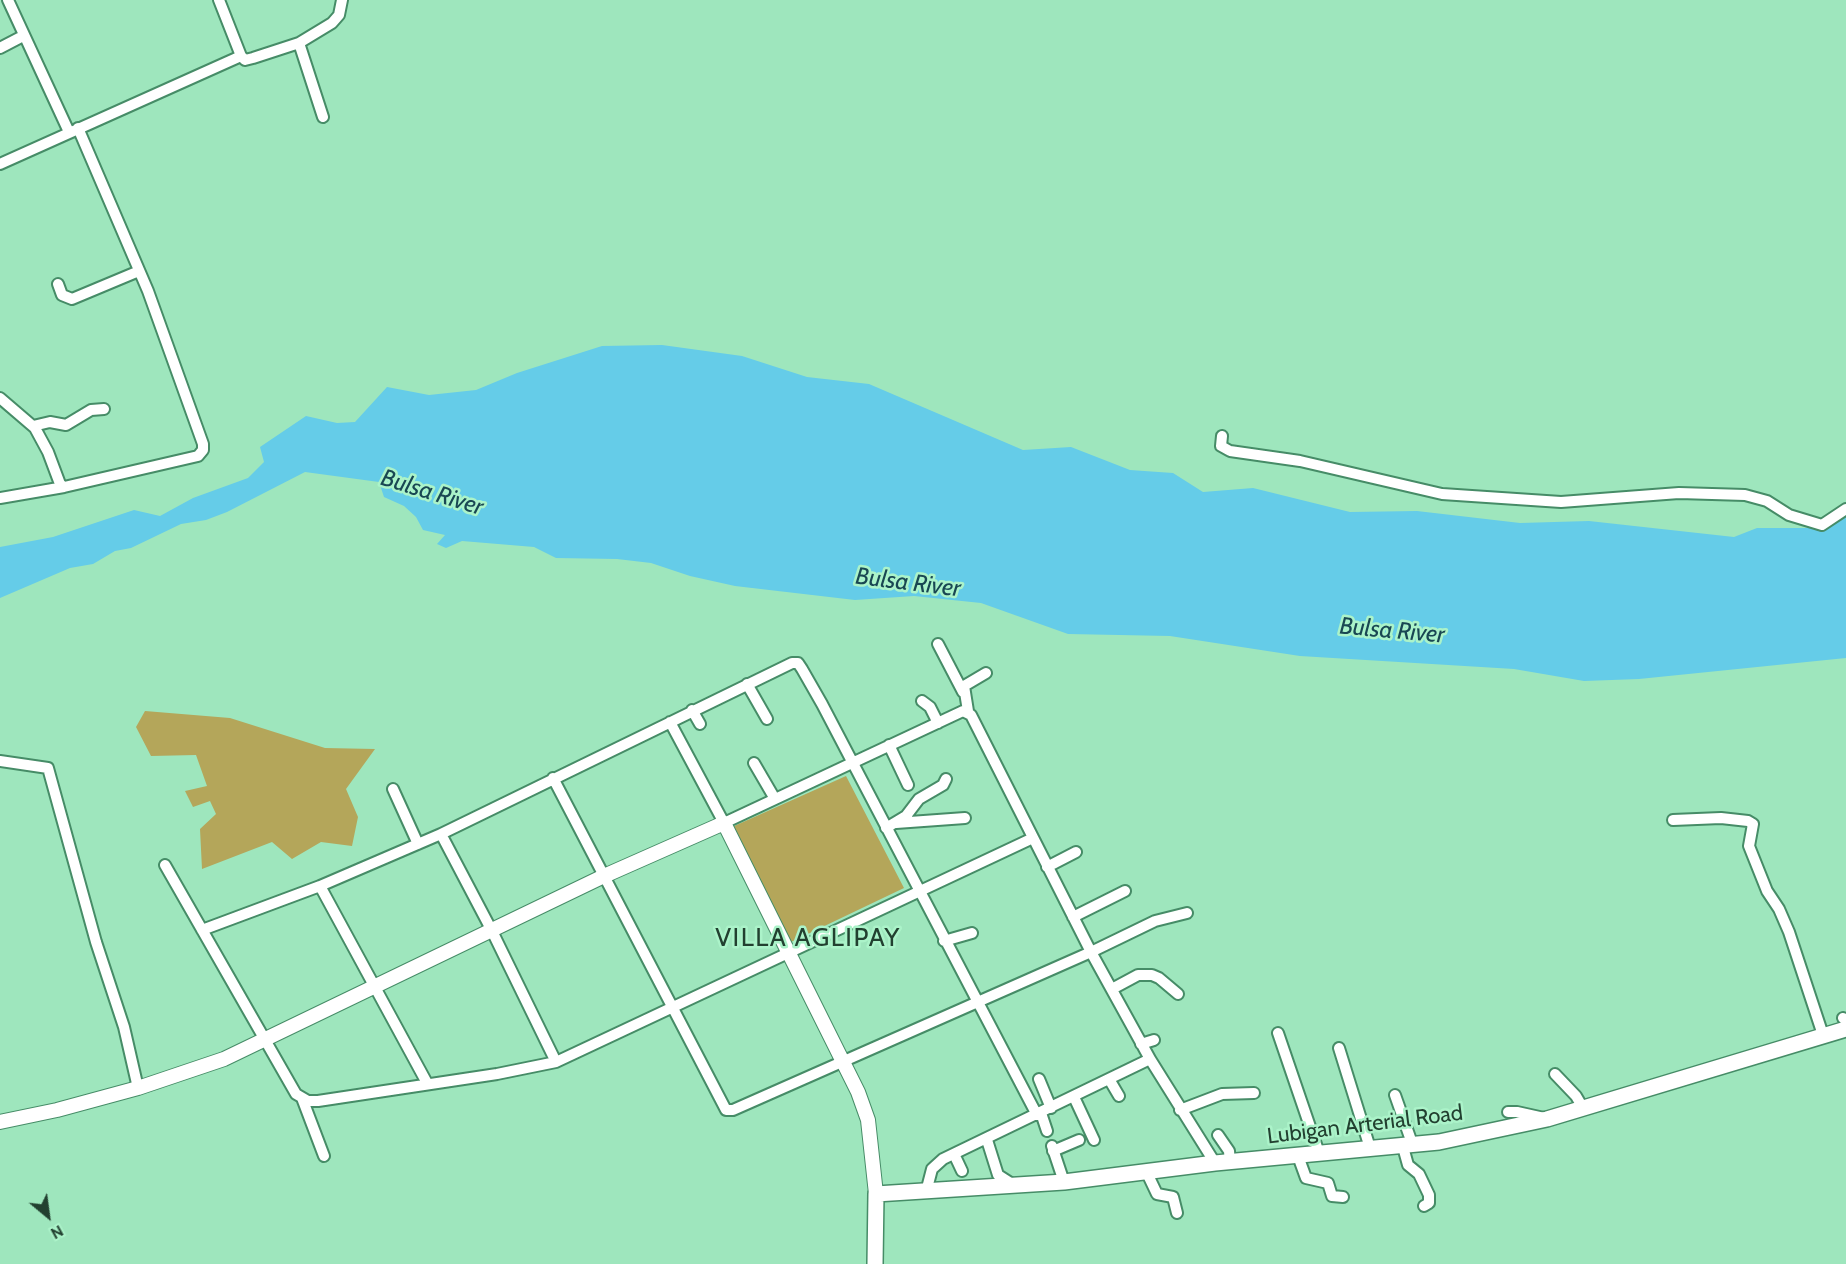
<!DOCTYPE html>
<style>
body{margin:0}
#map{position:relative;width:1846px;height:1264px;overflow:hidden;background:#9ee6bd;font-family:Cabin,sans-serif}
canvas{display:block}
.north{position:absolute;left:18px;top:1186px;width:60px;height:60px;-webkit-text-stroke:4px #abf3c9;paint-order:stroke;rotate:151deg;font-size:16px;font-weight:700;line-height:24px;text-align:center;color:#224030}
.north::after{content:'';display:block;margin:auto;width:21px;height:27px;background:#224030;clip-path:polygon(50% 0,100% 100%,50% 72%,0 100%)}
</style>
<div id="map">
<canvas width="1846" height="1264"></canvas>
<div class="north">N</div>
</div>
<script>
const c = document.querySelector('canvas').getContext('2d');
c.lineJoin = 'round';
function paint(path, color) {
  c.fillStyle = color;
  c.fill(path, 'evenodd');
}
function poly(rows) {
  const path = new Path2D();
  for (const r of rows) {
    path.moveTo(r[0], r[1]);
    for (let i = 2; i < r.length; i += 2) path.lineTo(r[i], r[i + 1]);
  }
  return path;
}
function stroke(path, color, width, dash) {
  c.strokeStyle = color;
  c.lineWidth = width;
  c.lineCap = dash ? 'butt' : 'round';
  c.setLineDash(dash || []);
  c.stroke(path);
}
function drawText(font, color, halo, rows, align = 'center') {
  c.font = font + ' Cabin,sans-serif';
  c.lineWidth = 5;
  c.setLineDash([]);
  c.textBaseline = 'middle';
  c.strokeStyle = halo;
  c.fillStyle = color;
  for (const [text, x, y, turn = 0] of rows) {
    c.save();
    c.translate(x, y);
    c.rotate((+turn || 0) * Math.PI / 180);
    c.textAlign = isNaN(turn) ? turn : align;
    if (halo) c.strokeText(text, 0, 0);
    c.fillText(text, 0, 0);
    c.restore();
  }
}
paint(poly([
 [145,711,230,718,325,748,375,749,346,789,358,817,352,846,321,842,292,859,272,842,202,869,200,829,216,814,210,801,193,807,185,791,207,786,196,755,151,756,136,727],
 [846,776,904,888,791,942,732,827]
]), '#b4a65a');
paint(poly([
 [662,345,742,356,807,377,869,384,1023,450,1071,447,1130,470,1173,473,1203,492,1253,488,1350,512,1417,511,1520,523,1589,521,1734,537,1757,528,1824,528,1846,512,1846,658,1639,679,1584,681,1514,669,1300,656,1170,636,1068,634,981,603,914,596,855,600,735,586,690,576,651,563,617,559,556,558,534,547,462,541,446,548,437,544,445,535,423,530,416,517,404,506,384,497,379,482,305,472,227,512,206,520,181,524,131,548,115,551,93,564,70,568,0,598,0,547,53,537,134,510,160,516,193,498,248,478,264,462,260,447,306,416,337,423,355,422,387,387,429,395,476,390,517,373,602,346]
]), '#65cce8');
const minor = poly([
 [8,0,69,132],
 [219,0,241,56],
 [299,43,323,117],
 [0,48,23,36],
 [0,164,241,56,245,60,253,58,299,43,332,23,339,15,342,0],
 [58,284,62,295,72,299,139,271],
 [0,398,35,428,48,452,60,484,64,487,198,456,203,450,203,444,148,291,78,128],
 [33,426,50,422,66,425,91,410,104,409],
 [1222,436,1221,446,1230,451,1300,461,1442,494,1561,502,1679,493,1745,495,1767,501,1789,515,1822,525,1846,509],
 [0,498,64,487],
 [938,644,963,692],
 [747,684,767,719],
 [922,701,930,707,938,723],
 [692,710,700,724],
 [968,711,964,686,986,673],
 [670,722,724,823,963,711,971,715,1091,952,1150,1059,943,1159,932,1169,926,1192],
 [889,745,908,785],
 [0,761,48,768,96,942,124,1027,138,1088],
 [754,763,775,799],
 [553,778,726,1110,733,1110,1091,952,1155,921,1187,913],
 [393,789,418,844],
 [1673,820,1721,818,1748,821,1753,824,1749,846,1767,891,1779,909,1789,932,1823,1035],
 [896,823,965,818],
 [886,828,906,816,919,799,943,785,946,779],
 [441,834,492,931,556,1062],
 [165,865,296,1094,308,1101,318,1101,497,1074,556,1062,1033,838],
 [1047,867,1076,852],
 [1073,917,1125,891],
 [202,930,320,886],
 [944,941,972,933],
 [1112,989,1138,975,1152,975,1159,978,1178,994],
 [1843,1018,1846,1020],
 [1278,1033,1319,1153],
 [1141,1044,1154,1040],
 [1339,1048,1370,1148],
 [1150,1059,1215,1163],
 [1555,1074,1576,1096,1583,1108],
 [1039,1079,1051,1108],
 [1109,1079,1119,1096],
 [427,1083,320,886,441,834,792,663,798,663,802,669,822,704,1037,1115],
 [1395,1095,1413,1146],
 [1074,1097,1094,1140],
 [302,1098,324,1156],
 [1180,1110,1222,1094,1254,1093],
 [1508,1112,1517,1112,1544,1118],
 [1041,1113,1047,1131],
 [1218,1135,1229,1151,1230,1163],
 [987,1140,998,1175,1012,1184],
 [1052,1146,1064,1182],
 [1403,1147,1408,1165,1419,1174,1429,1195,1429,1203,1424,1206],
 [1053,1151,1079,1140],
 [954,1154,962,1171],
 [1298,1156,1306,1178,1328,1183,1332,1196,1343,1197],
 [1147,1173,1157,1194,1173,1197,1177,1213]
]);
const tertiary = poly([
 [0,1122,57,1110,138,1088,224,1059,604,876,724,823,858,1092,868,1120,876,1194]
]);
const secondary = poly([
 [875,1264,876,1194,1064,1182,1215,1163,1439,1142,1547,1119,1846,1029]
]);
stroke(minor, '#468c67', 14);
stroke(tertiary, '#468c67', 16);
stroke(secondary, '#468c67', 18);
stroke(minor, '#fff', 10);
stroke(tertiary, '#fff', 14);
stroke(secondary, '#fff', 15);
drawText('22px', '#224030', '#abf3c9', [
 ["Lubigan Arterial Road",1365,1125,-7]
]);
drawText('italic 24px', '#194753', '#abf3c9', [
 ["Bulsa River",432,493,17],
 ["Bulsa River",908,583,7],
 ["Bulsa River",1392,631,5]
]);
c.letterSpacing = '1.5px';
drawText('26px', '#224030', '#abf3c9', [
 ["VILLA AGLIPAY",808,938]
]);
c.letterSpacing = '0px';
</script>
